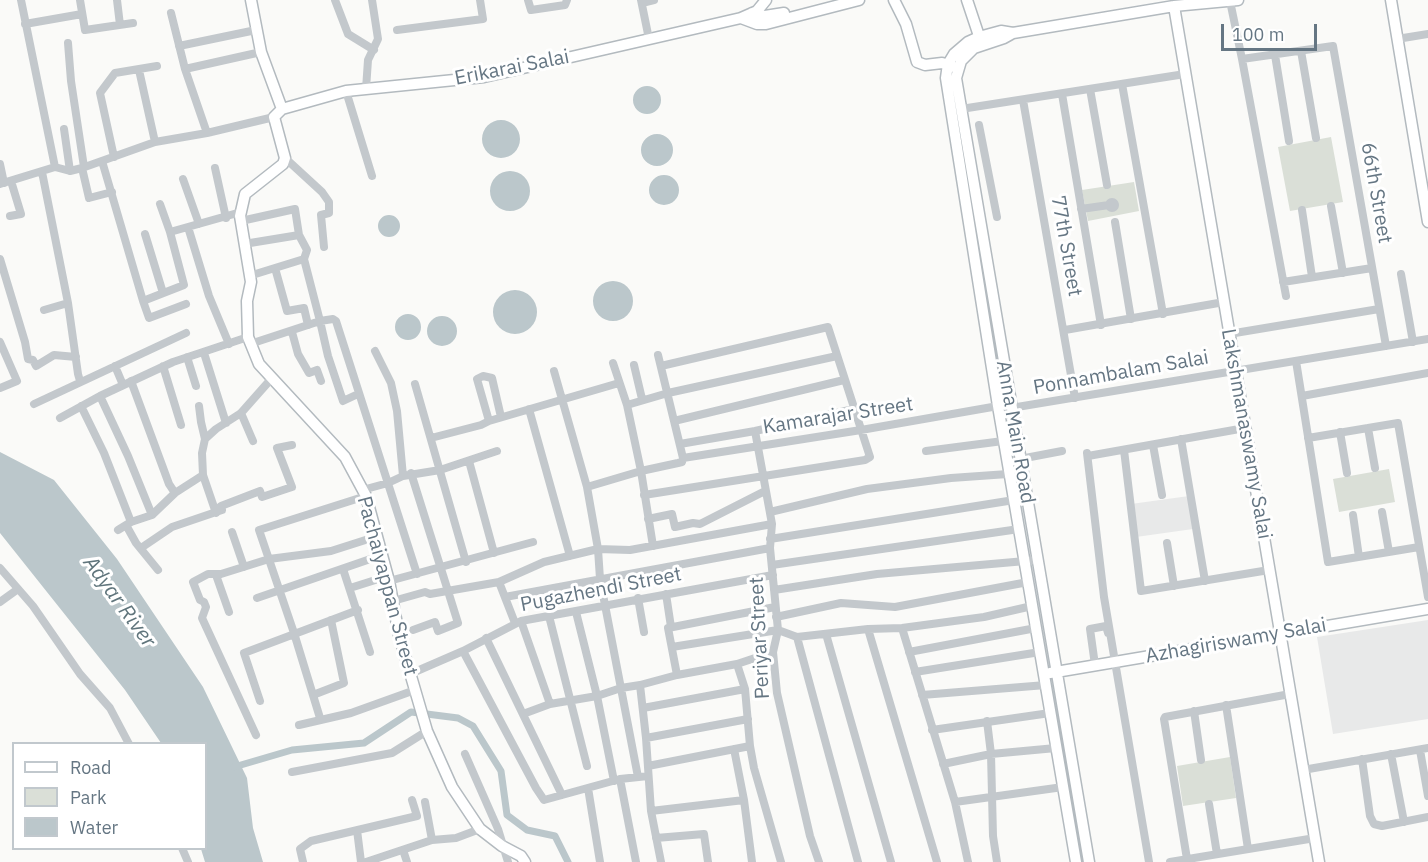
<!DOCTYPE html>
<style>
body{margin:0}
#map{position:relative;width:1428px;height:862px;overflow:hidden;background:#fafaf8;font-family:"IBM Plex Sans",sans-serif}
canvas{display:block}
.legend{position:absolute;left:12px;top:742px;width:195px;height:108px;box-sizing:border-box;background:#fff;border:2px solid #c1c8cd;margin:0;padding:8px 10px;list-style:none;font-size:18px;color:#657683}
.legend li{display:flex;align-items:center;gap:12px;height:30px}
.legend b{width:30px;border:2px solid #c1c8cd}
.scale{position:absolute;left:1221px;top:24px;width:96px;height:27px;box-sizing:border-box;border:3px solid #657683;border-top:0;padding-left:8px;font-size:18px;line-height:21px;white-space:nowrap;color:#657683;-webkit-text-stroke:4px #fff;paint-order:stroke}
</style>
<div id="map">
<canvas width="1428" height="862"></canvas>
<ul class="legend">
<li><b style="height:8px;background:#fff"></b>Road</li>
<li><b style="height:16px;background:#dadfd7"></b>Park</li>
<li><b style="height:16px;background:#bbc7cb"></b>Water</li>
</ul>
<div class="scale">100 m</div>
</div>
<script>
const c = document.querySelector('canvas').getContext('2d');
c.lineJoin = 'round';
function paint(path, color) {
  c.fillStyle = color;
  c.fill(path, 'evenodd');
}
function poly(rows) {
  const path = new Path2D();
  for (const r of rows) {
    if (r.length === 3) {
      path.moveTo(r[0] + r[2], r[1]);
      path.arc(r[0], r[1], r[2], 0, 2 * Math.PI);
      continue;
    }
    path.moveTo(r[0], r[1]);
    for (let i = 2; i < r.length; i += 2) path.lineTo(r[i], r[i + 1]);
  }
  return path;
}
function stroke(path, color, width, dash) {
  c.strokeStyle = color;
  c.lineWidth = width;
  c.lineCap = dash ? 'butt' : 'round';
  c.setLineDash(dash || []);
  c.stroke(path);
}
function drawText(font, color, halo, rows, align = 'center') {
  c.font = font + ' "IBM Plex Sans",sans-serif';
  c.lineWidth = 6;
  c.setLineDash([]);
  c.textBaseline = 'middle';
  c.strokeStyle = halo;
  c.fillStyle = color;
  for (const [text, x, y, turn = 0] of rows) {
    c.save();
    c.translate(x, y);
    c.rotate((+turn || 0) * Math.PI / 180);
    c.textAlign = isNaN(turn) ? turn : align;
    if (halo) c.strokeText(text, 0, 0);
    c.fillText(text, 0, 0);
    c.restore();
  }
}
paint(poly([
 [1189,496,1193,529,1136,537,1131,504],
 [1428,620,1428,719,1333,734,1317,637]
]), '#e8e9e9');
paint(poly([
 [1331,137,1343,202,1290,211,1278,147],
 [1134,182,1139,211,1088,221,1082,190],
 [1389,469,1395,502,1339,512,1333,479],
 [1230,757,1236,798,1183,806,1177,766]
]), '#dadfd7');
paint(poly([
 [647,100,14],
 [501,139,19],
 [657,150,16],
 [510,191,20],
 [664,190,15],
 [389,226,11],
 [613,301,20],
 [515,312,22],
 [408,327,13],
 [442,331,15],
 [0,452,54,480,117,559,203,687,247,778,253,828,263,862,205,862,201,849,206,848,206,744,161,743,125,690,0,533]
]), '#bbc7cb');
stroke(poly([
 [234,767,292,750,364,743,411,712,458,718,473,726,501,771,507,815,527,830,555,836,568,862]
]), '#bbc7cb', 7);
const secondary = poly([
 [251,0,261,52,282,109],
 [894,0,906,24,917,62,925,65,942,63,954,67],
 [967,0,981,42],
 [1391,0,1428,222],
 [1174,6,1319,862],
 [752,13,765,16,784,13],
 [741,18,757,24,766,24,859,0],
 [1013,33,1004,38,974,48,961,61,956,78,1089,862],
 [282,109,274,117,285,158,283,164,245,194,240,216,251,282,247,301,248,337,259,364,345,457,366,496,389,581,399,635,427,731,452,787,480,829,502,846,521,856,525,862],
 [282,109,346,91,484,77,741,18,757,11,766,0],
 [1050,673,1428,609],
 [1076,862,998,406,946,78,948,64,954,54,968,42,979,37,1001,31,1013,33,1174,6,1238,0]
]);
stroke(secondary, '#b3babf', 13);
stroke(poly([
 [21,0,55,167],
 [80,0,85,30,133,23],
 [117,0,120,25],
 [335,0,348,34,374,50],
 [528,0,531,10,565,5,567,0],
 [641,0,649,39],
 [1230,1,1242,59,1286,296],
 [642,3,654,0],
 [171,13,185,69,207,133],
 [25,24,82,14],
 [397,30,483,19,480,0],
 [1397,39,1428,34],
 [68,43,71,81,84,167],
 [179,46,256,30],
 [1301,51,1316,138],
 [1275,55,1289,141],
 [1242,59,1333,46,1386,346],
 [185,69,261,52],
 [139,70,155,142],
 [1122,84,1163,314],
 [366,89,368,60,378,39,372,0],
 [1090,89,1107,185],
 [346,91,372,176],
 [1062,94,1101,325],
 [1023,100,1075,398],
 [961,109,1185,74],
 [979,125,997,217],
 [64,129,70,171],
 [114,157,100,93,115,73,157,66],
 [285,158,322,192,329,202,329,213,321,215,324,247],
 [102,161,143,301],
 [0,164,4,183],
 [82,168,89,198,112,192],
 [215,168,226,218],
 [42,172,68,303,78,374,80,381],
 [183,179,199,224],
 [0,184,55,167,70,171,82,168,155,142,207,133,274,117],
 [1112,205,3],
 [160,204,170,232,184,285,143,301,149,318,186,304],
 [1331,206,1343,273],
 [1081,209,1109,205],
 [1302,210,1312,277],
 [10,216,21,214,11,181],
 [241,221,295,209,299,235,307,250,304,259],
 [1115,222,1131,319],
 [188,227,209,296,229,344],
 [170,232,241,212],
 [145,234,163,293],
 [244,244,299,235],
 [0,259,25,342,28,359,33,360,36,366,54,355,76,357],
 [275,268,287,311,304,308,308,325],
 [1401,274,1413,342],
 [249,276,304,259,320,321,250,344],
 [1283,282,1372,268],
 [44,310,68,303],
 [1065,330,1224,302],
 [292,332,298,354,309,373,317,370,321,381],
 [1229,334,1379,309],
 [0,342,17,381,0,388],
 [375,351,391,383,397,411,403,476],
 [204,353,226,423],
 [658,355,683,458],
 [187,357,196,386],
 [1296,361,1328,562,1419,547],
 [613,363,627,405,641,471,653,546],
 [634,365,642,399],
 [115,366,123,385],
 [163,366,181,425],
 [554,371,587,487,598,549,600,579,638,777],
 [131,381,169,484,175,493],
 [415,384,466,562],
 [358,394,343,401,328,356,320,321,333,319,336,321,417,574],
 [100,396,128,456,152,515],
 [1302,396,1428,373],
 [34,404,186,333],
 [627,405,668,393,837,356],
 [81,406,104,453,131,522],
 [199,406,201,422,205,439],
 [529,409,570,556],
 [241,413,253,441],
 [60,418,100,396,173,362,248,337],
 [489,421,477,379,483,376,492,378,501,417],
 [674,421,844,380],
 [1368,428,1375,468],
 [755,431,772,524,770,548,778,630,773,652,777,693,810,836,819,862],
 [1340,432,1347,473],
 [431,438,481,425,489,421,619,383],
 [1308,438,1398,423,1428,597],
 [1181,439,1205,581],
 [680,444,755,431,854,409],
 [1153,445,1162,495],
 [1124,450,1141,591,1269,570],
 [926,451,1003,441],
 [1087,453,1104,597,1149,862],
 [1088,456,1245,428],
 [683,458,861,430,998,406,1011,408,1428,339],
 [1020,459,1062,451],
 [469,461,494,553],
 [411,473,458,623,438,631,435,622,413,630],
 [203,475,216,513],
 [587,487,641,471,678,463,682,462,683,458],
 [644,495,865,460,870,457,828,327,661,366],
 [770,512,867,489,951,478,1022,473],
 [1382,512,1389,552],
 [1353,515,1359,557],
 [648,519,672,514,675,527,693,523,700,524,765,491],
 [126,525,136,543,158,570],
 [118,530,131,522,152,515,175,493,203,475,202,453,205,439,216,429,241,413,272,378],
 [232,532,244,567],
 [770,539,1014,500],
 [1167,543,1174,586],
 [141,548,172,527,222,510,221,506,260,491,262,497,292,487,277,448,292,445],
 [772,565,1019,529],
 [0,568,33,606,80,674,110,708,129,744],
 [343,569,370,652],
 [216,575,229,612],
 [389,581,533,542],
 [499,582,515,623],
 [350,588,388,576],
 [774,590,877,574,1037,560],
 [666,594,671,627],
 [505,597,770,548],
 [257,598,382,555],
 [638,598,644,632],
 [393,601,425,592,430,594,499,582,544,562,598,549,630,550,772,524],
 [0,602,18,589],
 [576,612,597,696,614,781],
 [549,616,587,766],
 [776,617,841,603,895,607,1028,582],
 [521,621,550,704],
 [902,628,955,802,968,862],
 [868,629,937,862],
 [826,634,891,862],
 [797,637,858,862],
 [486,638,562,795],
 [672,647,778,630,797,637,868,629,902,628,984,617,1032,606],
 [463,651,536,788,544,800,620,779,648,776],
 [909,652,1036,628],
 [737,664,745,689,750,746,754,768,781,862],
 [1095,665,1090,629,1106,626,1108,633],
 [915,672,1040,652],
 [410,674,463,651,521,621,773,575],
 [677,675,668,628,775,607],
 [640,685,646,738,651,811,661,862],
 [313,695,344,683,331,620],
 [922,695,1046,685],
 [260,701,244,653,358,610],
 [1226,705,1248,849],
 [643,708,745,689],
 [1194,711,1201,760],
 [523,714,550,704,597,696,621,688,640,685,677,675,737,664,773,652],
 [320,718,294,633,259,530,366,496,366,489,388,483,403,476,440,470,497,451],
 [987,721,991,754,993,836,997,862],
 [299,725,351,713,415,690],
 [932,730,1050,713],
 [256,735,202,618,206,607,204,602,200,600,193,582,208,574,221,574,269,559,331,551,378,536],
 [646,738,748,719],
 [734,749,744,800,752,862],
 [1420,750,1428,796],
 [465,754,498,829,508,862],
 [1391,754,1404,822],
 [1362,759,1370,816,1374,824,1382,826,1428,817],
 [943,764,991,754,1056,748],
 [648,766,750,746],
 [1303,770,1428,748],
 [292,772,392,753,427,731],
 [620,779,636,862],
 [588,788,600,862],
 [425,802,432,840],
 [955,802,1063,787],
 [1209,804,1217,854],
 [651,811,744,800],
 [357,830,361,862],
 [656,838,704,834,708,862],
 [182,848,188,862],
 [403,850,407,862],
 [1187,859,1164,719,1165,717,1290,694],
 [303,862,300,849,311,841,417,816,412,800],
 [366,862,432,840,456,838,480,829],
 [1170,862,1315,838]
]), '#c3c8cc', 8);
stroke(secondary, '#fff', 10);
drawText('20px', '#657683', '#fff', [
 ["Erikarai Salai",512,68,-11],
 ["66th Street",1376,193,80],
 ["77th Street",1066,246,80],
 ["Ponnambalam Salai",1121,373,-10],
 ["Kamarajar Street",838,416,-9],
 ["Anna Main Road",1015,432,80],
 ["Lakshmanaswamy Salai",1246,434,80],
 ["Pachaiyappan Street",387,586,75],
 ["Pugazhendi Street",601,590,-11],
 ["Periyar Street",760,638,-93],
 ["Azhagiriswamy Salai",1236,641,-10]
]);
drawText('italic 21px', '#60757c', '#fff', [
 ["Adyar River",119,602,54]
]);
</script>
